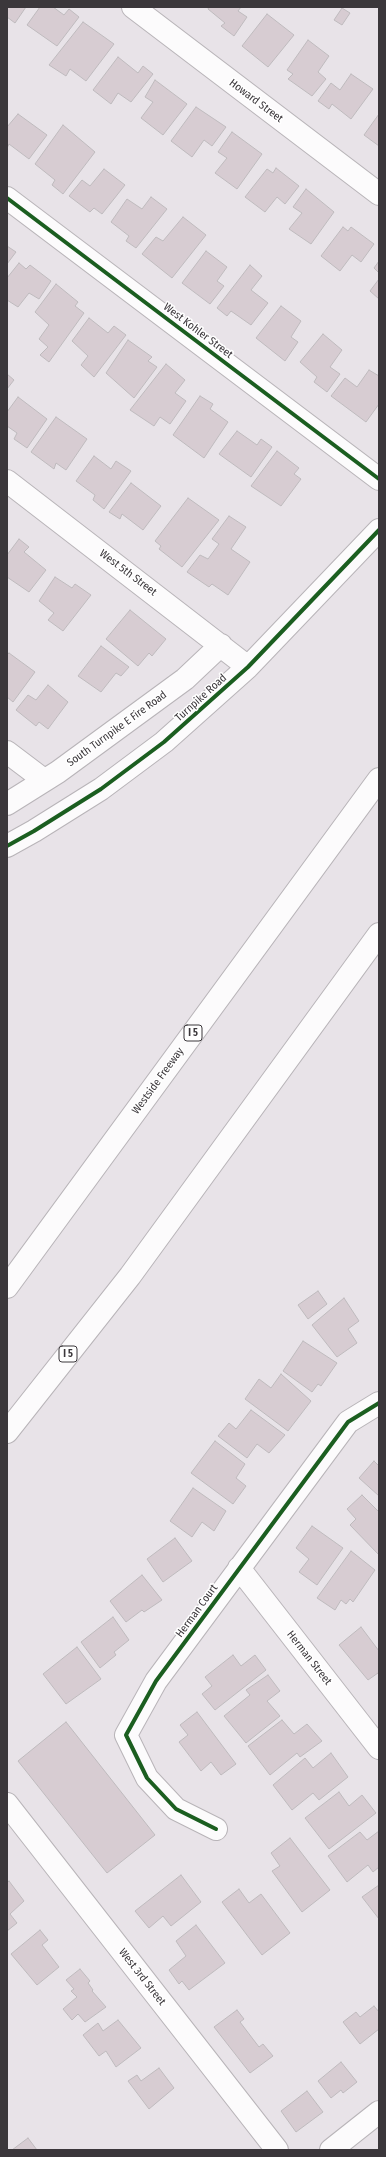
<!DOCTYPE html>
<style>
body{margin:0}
#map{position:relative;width:386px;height:2157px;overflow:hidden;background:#e8e3e8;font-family:"Fira Sans Condensed",sans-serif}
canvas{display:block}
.frame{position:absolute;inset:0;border:8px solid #3b373b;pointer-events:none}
</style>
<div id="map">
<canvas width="386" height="2157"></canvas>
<div class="frame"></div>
</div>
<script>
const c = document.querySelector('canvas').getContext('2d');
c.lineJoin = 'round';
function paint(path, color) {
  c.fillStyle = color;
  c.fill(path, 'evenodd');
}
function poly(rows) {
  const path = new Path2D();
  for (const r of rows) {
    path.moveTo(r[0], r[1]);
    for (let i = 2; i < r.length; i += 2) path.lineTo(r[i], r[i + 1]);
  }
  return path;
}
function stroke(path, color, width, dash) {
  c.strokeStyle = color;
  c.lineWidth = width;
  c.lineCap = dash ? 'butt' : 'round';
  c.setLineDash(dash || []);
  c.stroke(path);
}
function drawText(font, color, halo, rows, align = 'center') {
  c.font = font + ' "Fira Sans Condensed",sans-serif';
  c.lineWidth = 3;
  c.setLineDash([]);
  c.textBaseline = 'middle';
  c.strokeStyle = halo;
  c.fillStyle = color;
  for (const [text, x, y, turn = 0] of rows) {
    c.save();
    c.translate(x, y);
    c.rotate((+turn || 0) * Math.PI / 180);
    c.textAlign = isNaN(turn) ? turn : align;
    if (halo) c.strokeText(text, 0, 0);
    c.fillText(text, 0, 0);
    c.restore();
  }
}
const building = poly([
 [7,7,26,7,15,23,7,17,7,7],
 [40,7,53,7,64,15,69,9,79,17,57,46,27,25,40,7],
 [209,7,241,7,238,11,247,17,234,36,221,26,225,23,208,9,209,7],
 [342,8,350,13,342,25,334,20,342,8],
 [267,14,294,35,268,67,242,46,267,14],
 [83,22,114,44,86,81,70,69,66,76,49,65,83,22],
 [308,40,329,56,318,72,326,79,312,96,288,79,293,74,287,70,308,40],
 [118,57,138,73,143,66,153,74,131,102,118,93,111,104,93,90,118,57],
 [351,74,373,89,351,119,332,104,329,109,318,101,331,83,340,90,351,74],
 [155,80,187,104,163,135,141,118,153,102,145,97,155,80],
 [196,107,226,127,212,146,204,140,192,157,171,141,196,107],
 [18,114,47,135,29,159,9,144,7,148,7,127,18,114],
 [379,114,379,146,364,135,379,114],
 [63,125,95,152,63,194,52,185,55,180,35,164,63,125],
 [232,132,262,154,237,189,215,173,227,158,218,152,232,132],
 [276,168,299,186,285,204,277,197,265,212,245,197,267,169,273,173,276,168],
 [104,169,125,185,102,214,94,208,90,212,69,196,82,180,90,186,104,169],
 [306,189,334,212,311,244,289,229,302,213,293,207,306,189],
 [151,197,167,209,136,248,126,241,129,236,111,222,127,199,142,209,151,197],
 [183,217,206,235,172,278,142,254,156,237,163,241,183,217],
 [343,227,348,231,351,227,374,244,361,262,352,255,340,271,321,256,343,227],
 [7,246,16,252,7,264,7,246],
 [206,251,227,267,217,281,224,286,210,304,182,283,206,251],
 [379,261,379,273,374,268,379,261],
 [19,263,26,269,30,265,51,281,39,299,29,293,18,307,7,300,7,278,19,263],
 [250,265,262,276,251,290,268,303,251,325,231,311,227,316,217,308,250,265],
 [379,279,379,299,370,291,379,279],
 [56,284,78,302,75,306,84,313,49,362,40,355,48,347,39,339,49,325,35,312,56,284],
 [281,306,301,321,291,337,298,342,285,361,256,338,281,306],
 [89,318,108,333,114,326,126,335,94,377,81,365,88,356,72,341,89,318],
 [323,334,342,350,330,367,340,374,327,392,314,382,317,377,300,362,323,334],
 [128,340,152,357,148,361,157,367,134,398,106,373,128,340],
 [166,364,185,380,175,393,186,401,170,424,160,417,154,426,130,410,166,364],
 [369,370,379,376,379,404,366,422,331,396,345,378,357,387,369,370],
 [7,374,14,380,7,389,7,374],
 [200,396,213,404,210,409,228,422,204,458,173,435,200,396],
 [18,397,47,419,27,448,14,439,17,433,7,426,7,412,18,397],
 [56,417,87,439,66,470,56,463,54,469,31,452,56,417],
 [237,431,257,445,261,439,272,447,251,477,219,454,237,431],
 [277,451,299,468,294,474,301,479,281,506,251,486,277,451],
 [94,456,111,469,116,461,131,471,104,509,93,500,95,495,76,481,94,456],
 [131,483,161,506,143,530,122,514,120,519,109,512,131,483],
 [188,498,219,520,182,567,159,549,161,546,155,541,188,498],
 [229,516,246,527,231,549,250,562,228,595,212,584,209,587,187,572,200,555,208,559,219,544,212,539,229,516],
 [19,539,29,547,24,552,46,570,29,592,7,577,7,555,19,539],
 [55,577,72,588,75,584,91,595,63,631,48,620,54,613,39,601,55,577],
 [130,610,166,639,152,656,149,653,138,666,106,639,130,610],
 [101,646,129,667,121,676,116,673,101,692,78,676,101,646],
 [9,653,35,672,13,702,7,697,7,655,9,653],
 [48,685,68,702,48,729,39,722,36,726,16,710,28,695,36,700,48,685],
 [318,1291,327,1304,308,1319,298,1305,318,1291],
 [344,1298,359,1321,348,1329,357,1343,337,1357,312,1325,344,1298],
 [303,1341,337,1363,321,1386,318,1384,312,1392,283,1371,303,1341],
 [281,1374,311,1401,288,1431,245,1399,259,1379,271,1388,281,1374],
 [251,1410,285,1435,269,1453,257,1444,247,1458,218,1436,229,1423,236,1429,251,1410],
 [215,1441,245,1464,236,1478,246,1486,233,1504,191,1473,215,1441],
 [374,1461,379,1466,379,1496,359,1478,374,1461],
 [193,1488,226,1511,214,1531,202,1522,192,1537,170,1521,193,1488],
 [362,1495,379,1512,379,1555,350,1525,356,1519,347,1509,362,1495],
 [312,1526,343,1548,317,1585,299,1572,309,1559,296,1548,312,1526],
 [175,1538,192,1561,163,1582,147,1559,175,1538],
 [351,1551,375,1570,353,1602,350,1599,346,1604,341,1600,335,1610,317,1598,351,1551],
 [142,1575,162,1600,144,1612,142,1610,126,1622,110,1601,142,1575],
 [113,1617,129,1640,114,1652,116,1655,100,1668,81,1642,113,1617],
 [361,1627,379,1651,379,1675,378,1673,368,1680,339,1645,361,1627],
 [77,1647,101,1679,66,1704,43,1674,77,1647],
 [233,1655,241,1666,255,1655,266,1670,215,1710,202,1694,212,1686,205,1677,233,1655],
 [268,1675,280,1691,267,1701,280,1716,246,1743,224,1716,250,1695,246,1690,268,1675],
 [197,1712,236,1764,221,1775,211,1762,201,1771,179,1742,188,1735,180,1725,197,1712],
 [282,1720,294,1734,307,1724,322,1741,300,1757,297,1753,270,1775,248,1746,282,1720],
 [66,1722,155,1835,107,1873,18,1761,66,1722],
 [331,1753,348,1777,319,1800,313,1793,292,1810,273,1785,305,1758,313,1768,331,1753],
 [339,1792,349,1806,362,1795,376,1813,329,1849,305,1818,339,1792],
 [379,1831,379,1867,373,1872,368,1865,347,1882,328,1856,360,1832,367,1840,379,1831],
 [290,1838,330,1890,302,1912,272,1871,280,1866,271,1853,290,1838],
 [181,1875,201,1902,171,1926,163,1916,149,1928,135,1911,181,1875],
 [9,1881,24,1901,10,1914,17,1923,7,1931,7,1883,9,1881],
 [379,1885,379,1919,362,1897,379,1885],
 [239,1889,249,1903,261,1894,290,1933,262,1955,222,1902,239,1889],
 [196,1925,225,1963,189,1990,182,1981,179,1984,169,1970,186,1956,176,1941,196,1925],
 [40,1930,48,1940,42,1945,59,1967,37,1985,11,1954,40,1930],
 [80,1969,90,1981,88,1983,93,1990,92,1991,106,2007,85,2022,78,2014,72,2020,63,2009,77,1997,71,1991,74,1989,66,1980,80,1969],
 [374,2006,379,2012,379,2029,360,2044,343,2022,356,2012,360,2017,374,2006],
 [237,2010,244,2019,240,2022,259,2047,263,2044,273,2056,250,2073,214,2027,237,2010],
 [118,2020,141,2048,116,2067,106,2051,99,2056,83,2035,98,2023,103,2031,118,2020],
 [341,2062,357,2082,343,2093,341,2090,331,2098,318,2081,341,2062],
 [159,2068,174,2088,149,2109,128,2081,137,2075,141,2081,159,2068],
 [307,2091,323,2112,296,2132,281,2111,307,2091],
 [28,2138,37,2150,12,2150,28,2138]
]);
paint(building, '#d7ccd2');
stroke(building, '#bebabd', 1);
const minor = poly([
 [133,7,379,194],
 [7,198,379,479],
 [7,481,248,667],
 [7,752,44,780],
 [7,804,58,772,185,679,221,645],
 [7,846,34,831,101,789,164,742,248,667,379,530],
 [239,1568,379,1748],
 [7,1804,277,2150],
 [216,1829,176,1809,147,1778,126,1735,156,1681,348,1422,379,1403],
 [331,2150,379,2112]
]);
const highway = poly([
 [7,1287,379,779],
 [7,1432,130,1276,379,934]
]);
stroke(minor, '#b8b4b8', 24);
stroke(highway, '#b8b4b8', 24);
stroke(minor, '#fcfbfc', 22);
stroke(highway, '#fcfbfc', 22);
stroke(poly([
 [7,198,379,479],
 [7,846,34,831,101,789,164,742,248,667,379,530],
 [216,1829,176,1809,147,1778,126,1735,156,1681,348,1422,379,1403]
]), '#1b5e20', 4);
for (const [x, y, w] of [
 [193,1033,18],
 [68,1354,18]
]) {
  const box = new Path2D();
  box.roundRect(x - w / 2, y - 8, w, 16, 3);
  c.fillStyle = '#fff';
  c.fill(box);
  stroke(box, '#3b373b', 1);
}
drawText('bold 10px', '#3b373b', null, [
 ["I 5",193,1033],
 ["I 5",68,1354]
]);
drawText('11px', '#3b373b', '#fff', [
 ["Howard Street",256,101,37],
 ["West Kohler Street",198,331,37],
 ["West 5th Street",128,573,37],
 ["Turnpike Road",201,698,-42],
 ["South Turnpike E Fire Road",117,729,-36],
 ["Westside Freeway",158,1081,-54],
 ["Herman Court",197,1611,-54],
 ["Herman Street",309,1658,52],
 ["West 3rd Street",142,1977,52]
]);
</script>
